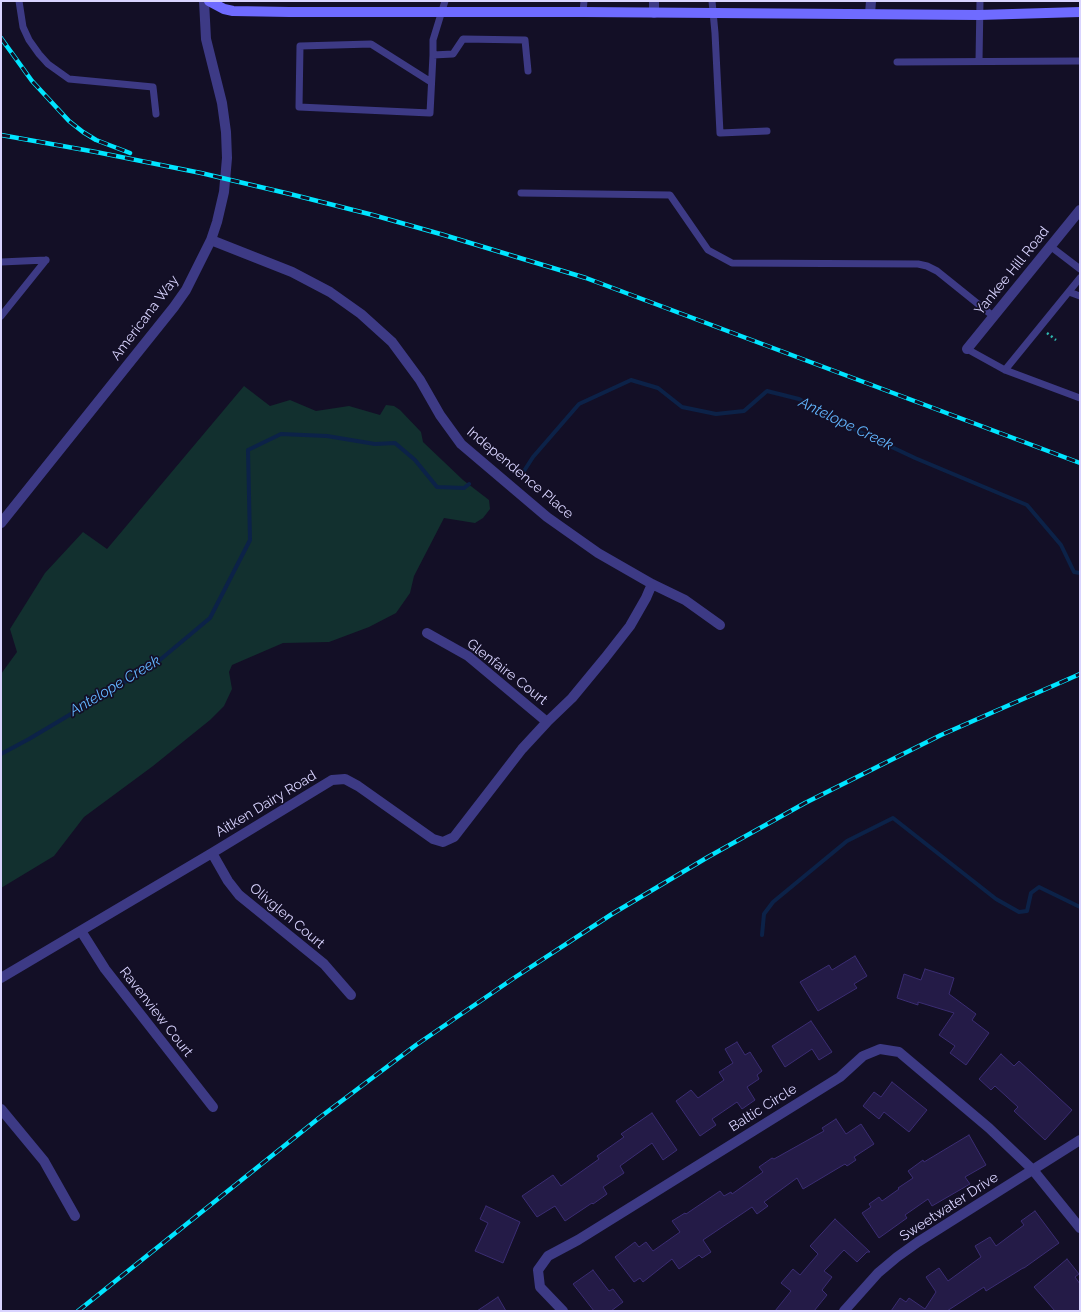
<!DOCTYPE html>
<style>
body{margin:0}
#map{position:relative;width:1081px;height:1312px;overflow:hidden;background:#130f26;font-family:Raleway,sans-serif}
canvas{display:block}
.frame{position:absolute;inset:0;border:2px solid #d9d4ff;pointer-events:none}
</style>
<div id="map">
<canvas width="1081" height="1312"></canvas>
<div class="frame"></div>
</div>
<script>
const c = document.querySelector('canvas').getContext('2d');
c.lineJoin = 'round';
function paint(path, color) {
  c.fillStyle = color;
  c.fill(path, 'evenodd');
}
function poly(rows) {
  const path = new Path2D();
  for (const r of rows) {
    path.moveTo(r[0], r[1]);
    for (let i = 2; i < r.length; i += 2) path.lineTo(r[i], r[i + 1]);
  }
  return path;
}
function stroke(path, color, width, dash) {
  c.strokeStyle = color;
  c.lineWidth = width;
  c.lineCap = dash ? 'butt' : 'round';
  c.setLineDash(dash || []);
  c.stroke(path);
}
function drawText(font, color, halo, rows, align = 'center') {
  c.font = font + ' Raleway,sans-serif';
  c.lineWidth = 3.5;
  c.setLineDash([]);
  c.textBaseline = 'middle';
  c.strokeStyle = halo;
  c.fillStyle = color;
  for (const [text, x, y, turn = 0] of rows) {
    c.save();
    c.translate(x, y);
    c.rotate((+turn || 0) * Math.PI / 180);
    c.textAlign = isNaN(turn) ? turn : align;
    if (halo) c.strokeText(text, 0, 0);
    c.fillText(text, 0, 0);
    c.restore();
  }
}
paint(poly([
 [244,386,270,406,290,400,316,411,349,406,380,415,386,405,394,406,400,410,421,432,423,442,463,480,489,500,490,509,483,518,475,523,444,518,414,576,410,593,396,613,369,627,329,642,283,643,232,665,229,672,232,689,224,706,210,720,153,766,84,817,54,856,1,888,1,674,17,652,10,629,45,573,83,532,107,549]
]), '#12302f');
stroke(poly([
 [524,471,533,457,579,404,631,380,658,388,682,407,716,414,744,411,767,391,799,399,841,423,915,458,1027,505,1061,545,1074,572,1080,573],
 [1,754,29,739,155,664,210,618,250,540,248,450,281,434,327,436,375,444,395,443,415,460,437,487,464,488,469,484],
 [762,935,764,914,773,902,847,841,893,818,996,899,1019,912,1027,911,1031,893,1039,887,1080,907]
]), '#0c2248', 4);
const building = poly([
 [855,956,867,976,854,984,857,988,818,1011,800,982,829,965,832,970,855,956],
 [925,969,954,978,949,994,976,1014,972,1020,989,1033,966,1065,950,1053,955,1046,939,1035,954,1013,918,1002,918,1005,897,998,904,974,921,980,925,969],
 [811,1021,832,1052,819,1060,812,1049,785,1067,772,1046,811,1021],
 [737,1042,745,1055,750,1052,762,1071,757,1075,759,1079,747,1087,755,1100,742,1109,737,1102,712,1119,716,1125,700,1136,676,1101,691,1090,698,1098,724,1080,719,1072,733,1063,725,1049,737,1042],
 [1001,1054,1014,1066,1019,1061,1072,1110,1045,1140,1014,1111,1018,1107,995,1086,991,1090,979,1079,1001,1054],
 [892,1082,927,1110,909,1132,884,1112,879,1119,863,1106,874,1092,881,1097,892,1082],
 [652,1113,677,1150,663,1160,652,1143,620,1166,624,1173,603,1187,607,1194,593,1204,592,1203,565,1221,555,1206,537,1217,522,1196,553,1175,561,1186,599,1159,597,1156,624,1137,621,1134,652,1113],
 [836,1119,846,1134,861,1124,874,1144,854,1157,856,1160,847,1166,845,1164,803,1189,797,1178,764,1202,768,1206,757,1214,752,1207,703,1240,711,1252,702,1258,699,1255,679,1269,672,1259,643,1282,640,1278,634,1282,615,1257,635,1242,639,1247,646,1242,653,1251,680,1232,672,1221,685,1213,686,1214,720,1191,724,1196,731,1192,732,1194,763,1172,759,1167,772,1158,774,1159,824,1131,822,1128,836,1119],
 [969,1135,986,1165,965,1177,970,1184,932,1206,928,1199,905,1215,907,1218,879,1238,862,1213,871,1207,869,1204,879,1197,882,1201,899,1189,898,1188,913,1178,908,1171,923,1160,924,1162,969,1135],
 [486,1206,520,1222,503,1263,475,1251,488,1223,480,1219,486,1206],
 [1035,1211,1059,1243,1024,1268,1023,1268,986,1291,984,1287,947,1311,891,1311,900,1298,906,1302,909,1298,925,1309,936,1292,926,1277,939,1268,948,1281,981,1257,975,1246,990,1237,996,1246,1024,1225,1021,1221,1035,1211],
 [835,1219,870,1252,867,1252,857,1262,844,1250,824,1271,832,1277,822,1290,827,1295,814,1311,775,1311,791,1291,781,1283,793,1269,800,1275,818,1254,810,1246,835,1219],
 [1067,1259,1079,1274,1075,1277,1080,1284,1080,1311,1055,1311,1034,1287,1067,1259],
 [593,1270,609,1291,613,1289,623,1302,611,1311,594,1311,573,1284,593,1270],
 [498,1297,506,1311,477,1311,498,1297]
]);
paint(building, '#241b47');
stroke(building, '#3b2d73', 1);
stroke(poly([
 [1047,333,1056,340]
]), '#2fb8b0', 2.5, [2, 3]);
stroke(poly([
 [19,1,23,27,29,40,39,54,48,64,69,79,153,87,156,114],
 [712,1,715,33,720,133,767,131],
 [583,12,584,1],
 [433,55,453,54,463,39,525,40,528,71],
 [979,61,980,1],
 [897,62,1080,61],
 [431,82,371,44,300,46,299,107,430,113,433,55,433,40,445,1],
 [521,193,670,195,708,250,732,263,918,264,927,266,937,271,993,316],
 [1050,246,1080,269],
 [1,262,46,260],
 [1069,292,1080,296],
 [1,316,46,260],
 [967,349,1005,370,1080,398],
 [1005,370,1080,278]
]), '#3d3a85', 7);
stroke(poly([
 [654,13,654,1],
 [870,14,871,1],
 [211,240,292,272,330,292,361,314,392,342,420,380,440,415,461,444,547,517,598,553,652,584,685,600,720,625],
 [967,349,1080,210],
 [1,523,174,307,186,290,211,240,217,222,224,192,227,158,226,132,222,103,206,39,204,1],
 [427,633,468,656,547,722],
 [212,853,228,881,239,895,324,964,351,995],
 [81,931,105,969,213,1107],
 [1,978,212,853,332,780,345,779,358,786,433,839,443,842,454,837,522,749,547,722,572,698,605,658,630,626,646,598,652,584],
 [1,1109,44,1161,75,1216],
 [563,1311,540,1287,538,1270,548,1256,578,1240,840,1077,863,1056,880,1049,899,1052,989,1128,1033,1170,1080,1228],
 [844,1311,878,1273,897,1257,918,1242,1080,1140]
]), '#3d3a85', 10);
stroke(poly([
 [209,1,224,9,233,11,289,12,583,12,979,15,1080,12]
]), '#6f6bff', 10);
const rail = poly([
 [1,38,32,81,69,121,83,132,96,140,130,153],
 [1,135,96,152,201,173,290,194,373,215,444,235,586,278,1080,463],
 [78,1311,319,1118,416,1045,514,978,612,914,708,857,805,803,941,735,1080,674]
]);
stroke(rail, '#00e5ff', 4.5);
stroke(rail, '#130f26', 3, [9]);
drawText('14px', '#d9d4ff', '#130f26', [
 ["Yankee Hill Road",1012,271,-51],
 ["Americana Way",145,318,-53],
 ["Independence Place",520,473,40],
 ["Glenfaire Court",507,672,38],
 ["Aitken Dairy Road",266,804,-31],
 ["Olivglen Court",287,916,40],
 ["Ravenview Court",156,1012,52],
 ["Baltic Circle",763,1108,-32],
 ["Sweetwater Drive",949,1207,-33]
]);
drawText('italic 15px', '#62b6ff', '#130f26', [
 ["Antelope Creek",846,424,26],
 ["Antelope Creek",115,686,-31]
]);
</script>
